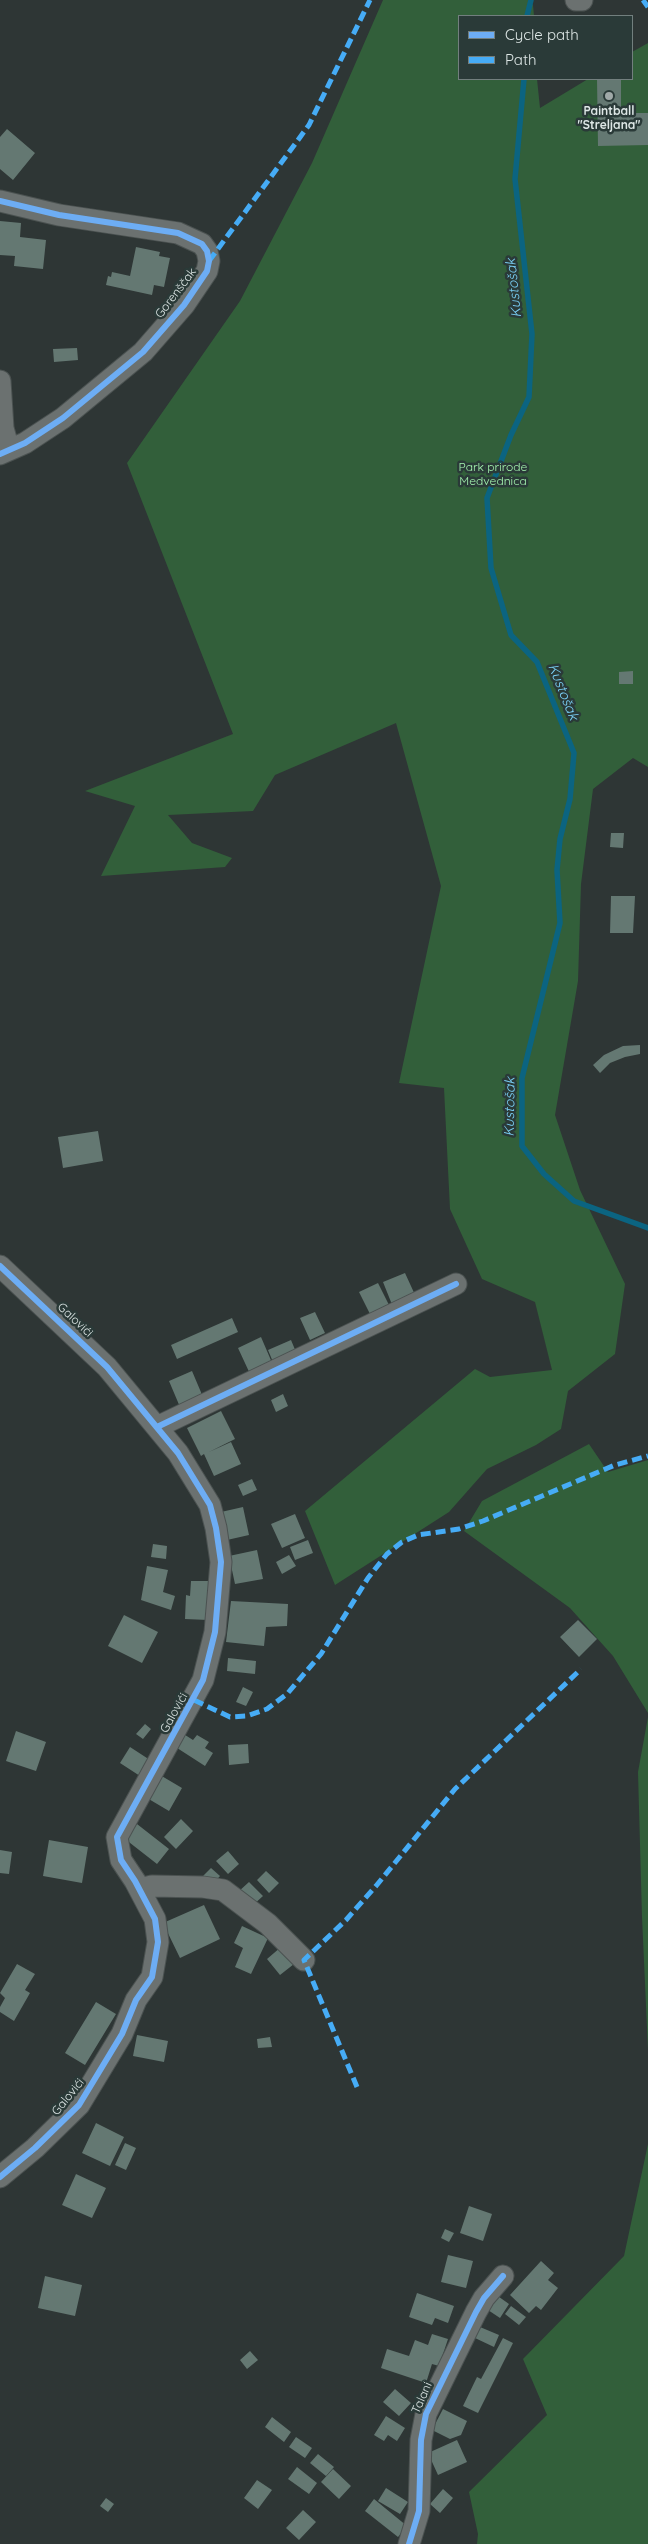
<!DOCTYPE html>
<meta charset="utf-8">
<style>
body{margin:0}
#map{position:relative;width:648px;height:2544px;overflow:hidden;background:#2e3635;font-family:Quicksand,sans-serif}
canvas{display:block}
.legend{position:absolute;left:458px;top:15px;width:175px;height:65px;box-sizing:border-box;background:#2a3a38;border:1px solid #727f7e;margin:0;padding:6px 9px;list-style:none;font-size:15px;color:#dee7e6}
.legend li{display:flex;align-items:center;gap:10px;height:25px}
.legend b{width:25px;border:1px solid #727f7e}
</style>
<div id="map">
<canvas width="648" height="2544"></canvas>
<ul class="legend">
<li><b style="height:6px;background:#6dadf4"></b>Cycle path</li>
<li><b style="height:6px;background:#46acf6"></b>Path</li>
</ul>
</div>
<script>
const c = document.querySelector('canvas').getContext('2d');
c.lineJoin = 'round';
function paint(path, color) {
  c.fillStyle = color;
  c.fill(path, 'evenodd');
}
function poly(rows) {
  const path = new Path2D();
  for (const r of rows) {
    path.moveTo(r[0], r[1]);
    for (let i = 2; i < r.length; i += 2) path.lineTo(r[i], r[i + 1]);
  }
  return path;
}
function stroke(path, color, width, dash) {
  c.strokeStyle = color;
  c.lineWidth = width;
  c.lineCap = dash ? 'butt' : 'round';
  c.setLineDash(dash || []);
  c.stroke(path);
}
function drawText(font, color, halo, rows, align = 'center') {
  c.font = font + ' Quicksand,sans-serif';
  c.lineWidth = 5;
  c.setLineDash([]);
  c.textBaseline = 'middle';
  c.strokeStyle = halo;
  c.fillStyle = color;
  for (const [text, x, y, turn = 0] of rows) {
    c.save();
    c.translate(x, y);
    c.rotate((+turn || 0) * Math.PI / 180);
    c.textAlign = isNaN(turn) ? turn : align;
    if (halo) c.strokeText(text, 0, 0);
    c.fillText(text, 0, 0);
    c.restore();
  }
}
paint(poly([
 [383,0,528,0,533,5,534,16,459,16,459,79,537,79,540,108,588,79,632,79,632,52,648,43,648,767,633,758,593,789,581,884,578,981,555,1115,580,1190,625,1284,615,1354,568,1391,561,1429,536,1445,487,1469,449,1512,335,1585,305,1511,475,1369,490,1377,552,1370,535,1302,482,1279,450,1209,444,1088,399,1083,441,886,396,723,275,775,253,811,168,815,192,843,232,858,225,867,101,876,135,806,85,791,233,734,127,463,240,301,312,163],
 [589,1444,608,1472,648,1460,648,1713,613,1656,570,1608,464,1531,482,1501],
 [648,1717,648,2050,642,1917,638,1772],
 [648,2144,648,2544,477,2544,478,2534,469,2492,547,2415,523,2359,624,2256]
]), '#325f3a');
stroke(poly([
 [527,16,531,0],
 [524,79,515,179,532,334,529,397,511,435,487,498,491,568,511,635,537,662,574,753,570,799,560,839,557,870,560,923,522,1078,522,1146,544,1174,574,1201,648,1228]
]), '#0b6481', 5.5);
paint(poly([
 [597,79,621,79,621,113,648,113,648,145,598,146],
 [7,129,35,153,13,180,0,169,0,137],
 [0,221,21,223,20,237,46,240,43,269,14,266,15,256,0,255],
 [136,247,160,252,159,256,170,258,164,287,154,285,152,295,106,285,108,276,111,277,112,272,130,276],
 [77,348,78,360,54,362,53,349],
 [633,671,633,684,619,684,619,672],
 [611,833,624,833,623,848,610,847],
 [611,896,635,896,633,933,610,933],
 [640,1045,640,1054,625,1057,610,1063,600,1073,593,1065,604,1055,623,1046],
 [98,1131,103,1161,63,1168,58,1137],
 [405,1273,416,1297,393,1307,383,1282],
 [378,1283,389,1305,370,1314,359,1292],
 [315,1312,325,1333,310,1340,300,1318],
 [232,1318,238,1332,177,1359,171,1345],
 [261,1337,273,1365,251,1376,238,1348],
 [291,1340,296,1352,273,1362,268,1350],
 [192,1371,203,1397,180,1407,169,1381],
 [283,1394,288,1406,276,1412,271,1400],
 [221,1411,235,1439,209,1452,231,1442,241,1464,214,1476,204,1454,201,1456,187,1428],
 [252,1479,257,1490,243,1496,238,1485],
 [243,1507,249,1535,227,1540,221,1512],
 [295,1514,305,1538,282,1548,271,1524],
 [308,1540,313,1553,295,1560,290,1547],
 [153,1544,167,1546,166,1559,151,1557],
 [257,1550,263,1579,235,1584,229,1556],
 [289,1555,296,1566,282,1574,276,1562],
 [147,1566,168,1570,163,1592,175,1596,171,1610,141,1600],
 [191,1581,209,1581,208,1620,185,1619,186,1595,190,1596],
 [231,1601,288,1604,287,1626,266,1627,264,1646,226,1642],
 [124,1615,158,1632,142,1663,108,1646],
 [578,1620,597,1639,579,1657,560,1637],
 [228,1658,256,1661,255,1674,227,1671],
 [243,1687,253,1692,246,1706,236,1702],
 [145,1724,151,1729,143,1739,136,1734],
 [16,1731,46,1742,36,1771,6,1761],
 [182,1733,193,1740,197,1735,209,1742,205,1748,213,1753,205,1766,174,1746],
 [248,1744,249,1763,229,1765,228,1745],
 [130,1747,150,1760,140,1776,120,1763],
 [160,1775,182,1788,169,1811,147,1798],
 [181,1819,193,1831,176,1849,164,1837],
 [137,1824,169,1849,157,1864,125,1839],
 [49,1840,88,1847,82,1883,43,1876],
 [0,1850,12,1852,9,1874,0,1873],
 [228,1851,239,1864,228,1874,216,1861],
 [211,1868,220,1876,212,1885,203,1876],
 [266,1871,279,1883,269,1893,257,1880],
 [249,1882,263,1896,252,1906,238,1892],
 [204,1905,220,1939,180,1958,163,1923],
 [242,1926,268,1938,251,1974,235,1967,243,1948,234,1943],
 [281,1947,294,1964,280,1975,267,1959],
 [17,1964,35,1974,25,1990,30,1993,14,2021,0,2012,0,2007,5,1998,0,1993],
 [96,2002,116,2014,85,2065,65,2053],
 [137,2035,168,2041,164,2062,133,2056],
 [270,2037,272,2047,258,2048,257,2039],
 [96,2123,124,2137,110,2166,82,2153],
 [125,2143,136,2148,126,2170,115,2165],
 [76,2174,106,2188,92,2218,62,2205],
 [469,2206,492,2214,483,2241,460,2233],
 [445,2229,454,2233,449,2242,441,2238],
 [448,2255,473,2261,466,2288,441,2282],
 [541,2261,554,2273,548,2280,558,2288,541,2310,536,2306,529,2313,510,2295],
 [45,2276,82,2285,75,2316,38,2308],
 [417,2293,454,2306,448,2323,435,2318,432,2325,409,2317],
 [495,2294,509,2304,500,2318,485,2308],
 [511,2306,526,2317,519,2325,505,2314],
 [480,2327,499,2335,494,2347,475,2338],
 [432,2334,448,2339,439,2366,432,2364,426,2383,381,2368,387,2349,409,2356,415,2340,428,2345],
 [503,2338,513,2343,478,2413,463,2406,477,2377,481,2379],
 [250,2351,258,2360,247,2369,240,2360],
 [395,2389,411,2403,399,2416,383,2402],
 [443,2409,467,2421,461,2435,450,2439,432,2430],
 [386,2416,405,2428,397,2441,388,2435,384,2441,374,2435],
 [272,2417,291,2432,284,2442,265,2427],
 [296,2437,312,2448,305,2458,289,2447],
 [457,2440,467,2462,438,2475,428,2453],
 [318,2454,334,2467,326,2476,310,2463],
 [297,2467,317,2483,309,2494,288,2479],
 [333,2469,351,2486,339,2499,321,2482],
 [257,2480,272,2490,258,2509,244,2498],
 [386,2488,408,2502,400,2514,378,2501],
 [443,2489,453,2498,440,2513,430,2504],
 [106,2498,114,2504,108,2512,100,2506],
 [374,2499,407,2526,398,2537,365,2511],
 [303,2510,316,2522,299,2540,286,2528]
]), '#647872');
const minor = poly([
 [576,0,582,0],
 [0,201,59,215,178,233,202,244,207,251,209,261,207,271,184,305,143,352,63,418,25,443,0,454],
 [0,381,3,428,9,450],
 [0,1266,107,1367,178,1453,210,1505,216,1528,221,1562,215,1632,203,1680,117,1837,121,1860,135,1881,155,1919,158,1942,152,1977,136,2000,122,2034,79,2105,35,2148,0,2177],
 [157,1427,456,1284],
 [140,1889,152,1886,203,1887,223,1890,268,1924,304,1960],
 [409,2544,419,2511,421,2440,426,2414,476,2312,484,2298,503,2276]
]);
stroke(minor, '#4b5251', 23);
stroke(minor, '#6b7170', 21);
stroke(poly([
 [643,0,648,7],
 [209,261,309,125,370,0],
 [194,1700,230,1717,247,1716,267,1709,287,1694,321,1654,368,1578,387,1554,402,1542,418,1535,459,1529,483,1521,615,1465,648,1456],
 [357,2087,304,1960,346,1920,376,1886,455,1789,581,1669]
]), '#46acf6', 5, [10, 5]);
stroke(poly([
 [0,201,59,215,178,233,202,244,207,251,209,261,207,271,184,305,143,352,63,418,25,443,0,454],
 [0,1266,107,1367,178,1453,210,1505,216,1528,221,1562,215,1632,203,1680,117,1837,121,1860,135,1881,155,1919,158,1942,152,1977,136,2000,122,2034,79,2105,35,2148,0,2177],
 [157,1427,456,1284],
 [409,2544,419,2511,421,2440,426,2414,476,2312,484,2298,503,2276]
]), '#6dadf4', 6);
for (const [x, y, r, color] of [
 [609,96,5,"#a0a9a8"]
]) {
  const dot = new Path2D();
  dot.arc(x, y, r, 0, 2 * Math.PI);
  c.fillStyle = color;
  c.fill(dot);
  stroke(dot, '#2a3a38', 2);
}
drawText('bold 12px', '#dee7e6', '#2a3a38', [
 ["Paintball",609,111],
 ["\"Streljana\"",609,125]
]);
drawText('12px', '#dee7e6', '#2a3a38', [
 ["Gorenščak",176,293,-53],
 ["Galovići",75,1320,43],
 ["Galovići",174,1713,-61],
 ["Galovići",68,2097,-51],
 ["Talani",422,2398,-66]
]);
drawText('12px', '#a5f5b0', '#2a3a38', [
 ["Park prirode",493,467],
 ["Medvednica",493,481]
]);
drawText('italic 14px', '#7acff5', '#2a3a38', [
 ["Kustošak",514,288,-96],
 ["Kustošak",563,692,68],
 ["Kustošak",510,1107,-89]
]);
</script>
